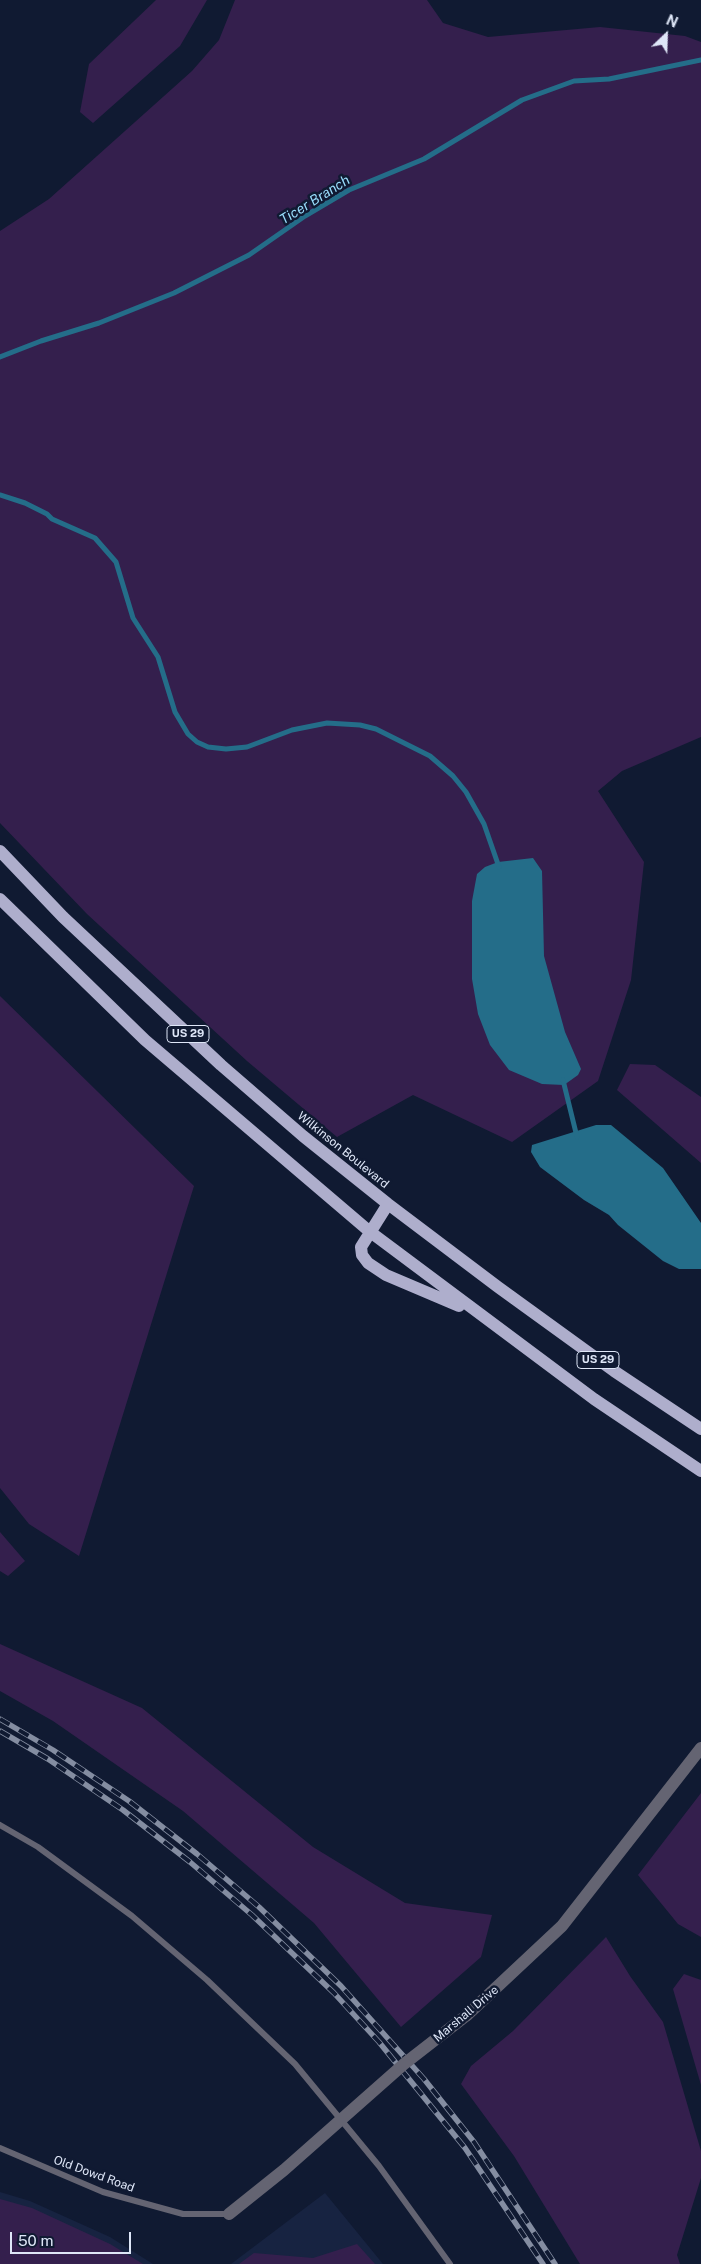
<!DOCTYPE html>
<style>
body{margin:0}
#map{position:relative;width:701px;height:2264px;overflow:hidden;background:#101a32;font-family:"Public Sans",sans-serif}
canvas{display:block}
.north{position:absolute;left:641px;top:10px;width:50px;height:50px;-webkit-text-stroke:4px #101a32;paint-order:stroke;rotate:24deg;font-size:14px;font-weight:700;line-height:20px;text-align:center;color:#dee6f7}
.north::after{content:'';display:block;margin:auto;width:18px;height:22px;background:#dee6f7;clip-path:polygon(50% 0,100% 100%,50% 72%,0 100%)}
.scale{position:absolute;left:10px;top:2232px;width:121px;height:22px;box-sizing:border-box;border:2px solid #dee6f7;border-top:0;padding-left:6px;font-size:15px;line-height:18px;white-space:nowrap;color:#dee6f7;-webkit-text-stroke:4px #101a32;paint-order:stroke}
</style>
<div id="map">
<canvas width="701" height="2264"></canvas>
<div class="north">N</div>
<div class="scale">50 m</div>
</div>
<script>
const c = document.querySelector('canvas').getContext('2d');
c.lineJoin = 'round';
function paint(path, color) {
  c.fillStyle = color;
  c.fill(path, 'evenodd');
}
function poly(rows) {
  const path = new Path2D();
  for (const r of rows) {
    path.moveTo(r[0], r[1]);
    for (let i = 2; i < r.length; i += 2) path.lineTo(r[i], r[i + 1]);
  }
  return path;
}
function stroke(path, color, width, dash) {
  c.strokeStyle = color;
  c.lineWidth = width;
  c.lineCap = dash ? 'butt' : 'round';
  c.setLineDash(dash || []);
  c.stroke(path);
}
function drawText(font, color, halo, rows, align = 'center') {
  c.font = font + ' "Public Sans",sans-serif';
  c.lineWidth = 5;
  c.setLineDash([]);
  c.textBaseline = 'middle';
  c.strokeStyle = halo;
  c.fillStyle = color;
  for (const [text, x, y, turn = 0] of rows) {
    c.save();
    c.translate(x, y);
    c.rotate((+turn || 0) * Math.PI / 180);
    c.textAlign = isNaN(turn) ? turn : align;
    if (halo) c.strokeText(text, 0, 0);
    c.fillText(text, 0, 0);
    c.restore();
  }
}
paint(poly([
 [0,2192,30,2201,110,2237,153,2264,0,2264],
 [325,2193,383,2264,231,2264]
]), '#172341');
paint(poly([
 [156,0,207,0,180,46,93,123,80,112,89,64],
 [235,0,427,0,443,23,488,37,600,27,685,36,701,42,701,737,622,771,598,791,644,862,631,980,598,1081,512,1142,413,1095,337,1137,247,1061,87,914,0,823,0,231,49,199,192,71,219,40],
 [0,996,194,1186,79,1556,29,1524,0,1488],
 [630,1064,655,1065,701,1097,701,1163,617,1090],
 [0,1532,25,1561,8,1576,0,1571],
 [0,1644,142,1708,313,1847,405,1903,492,1915,481,1957,401,2027,314,1923,183,1811,53,1721,0,1691],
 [701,1793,701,1937,678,1924,638,1875],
 [606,1937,630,1976,663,2022,701,2151,701,2178,677,2255,680,2264,580,2264,514,2156,461,2084,471,2066,513,2031],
 [684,1974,701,1980,701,2085,673,1989],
 [0,2199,32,2208,110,2244,143,2264,0,2264],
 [357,2244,375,2264,239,2264,254,2253,313,2258]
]), '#341f4d');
paint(poly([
 [533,858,542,871,544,956,565,1032,581,1069,578,1075,564,1085,542,1084,509,1070,490,1045,478,1014,472,979,472,901,477,874,485,867,498,862],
 [596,1125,611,1125,663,1168,701,1223,701,1269,679,1269,663,1261,618,1225,609,1215,584,1200,540,1167,531,1152,532,1145]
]), '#246d89');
stroke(poly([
 [0,357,41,341,99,323,174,293,249,255,305,216,349,190,424,159,522,100,574,81,609,79,701,60],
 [0,495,25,503,47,514,52,519,95,538,116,562,133,618,158,657,175,712,188,734,197,742,208,747,226,749,247,747,292,730,327,723,360,725,376,729,430,756,453,776,466,792,484,824,499,867],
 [563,1080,577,1137]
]), '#246d89', 5);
stroke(poly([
 [0,1825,38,1847,132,1916,207,1980,295,2064,379,2166,450,2264],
 [0,2148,103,2192,183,2214,229,2214]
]), '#646472', 6);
stroke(poly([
 [467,2015,562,1926,701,1748]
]), '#646472', 12);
stroke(poly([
 [0,851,63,917,221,1065,303,1136,388,1204,498,1287,614,1371,701,1429],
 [0,899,145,1040,369,1231,594,1399,701,1471],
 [388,1204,361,1247,362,1255,368,1263,386,1275,459,1306]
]), '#aeaecc', 12);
const rail = poly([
 [0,1719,53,1750,129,1801,197,1854,259,1907,341,1986,424,2079,474,2142,555,2264],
 [0,1731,48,1759,123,1810,190,1862,252,1915,334,1993,379,2042,465,2148,543,2264]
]);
stroke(rail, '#848da1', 5.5);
stroke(rail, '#101a32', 4, [11]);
stroke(poly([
 [229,2214,284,2170,404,2064,467,2015]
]), '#646472', 12);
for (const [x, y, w] of [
 [188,1034,42],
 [598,1360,42]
]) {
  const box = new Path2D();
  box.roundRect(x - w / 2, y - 8.5, w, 17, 4);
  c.fillStyle = '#101a32';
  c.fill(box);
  stroke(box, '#dee6f7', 1);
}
drawText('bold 11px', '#dee6f7', null, [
 ["US 29",188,1034],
 ["US 29",598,1360]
]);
drawText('12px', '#dee6f7', '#101a32', [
 ["Wilkinson Boulevard",343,1150,39],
 ["Marshall Drive",466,2014,-40],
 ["Old Dowd Road",94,2174,20]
]);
drawText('italic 14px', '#9adefd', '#101a32', [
 ["Ticer Branch",315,200,-32]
]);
</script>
